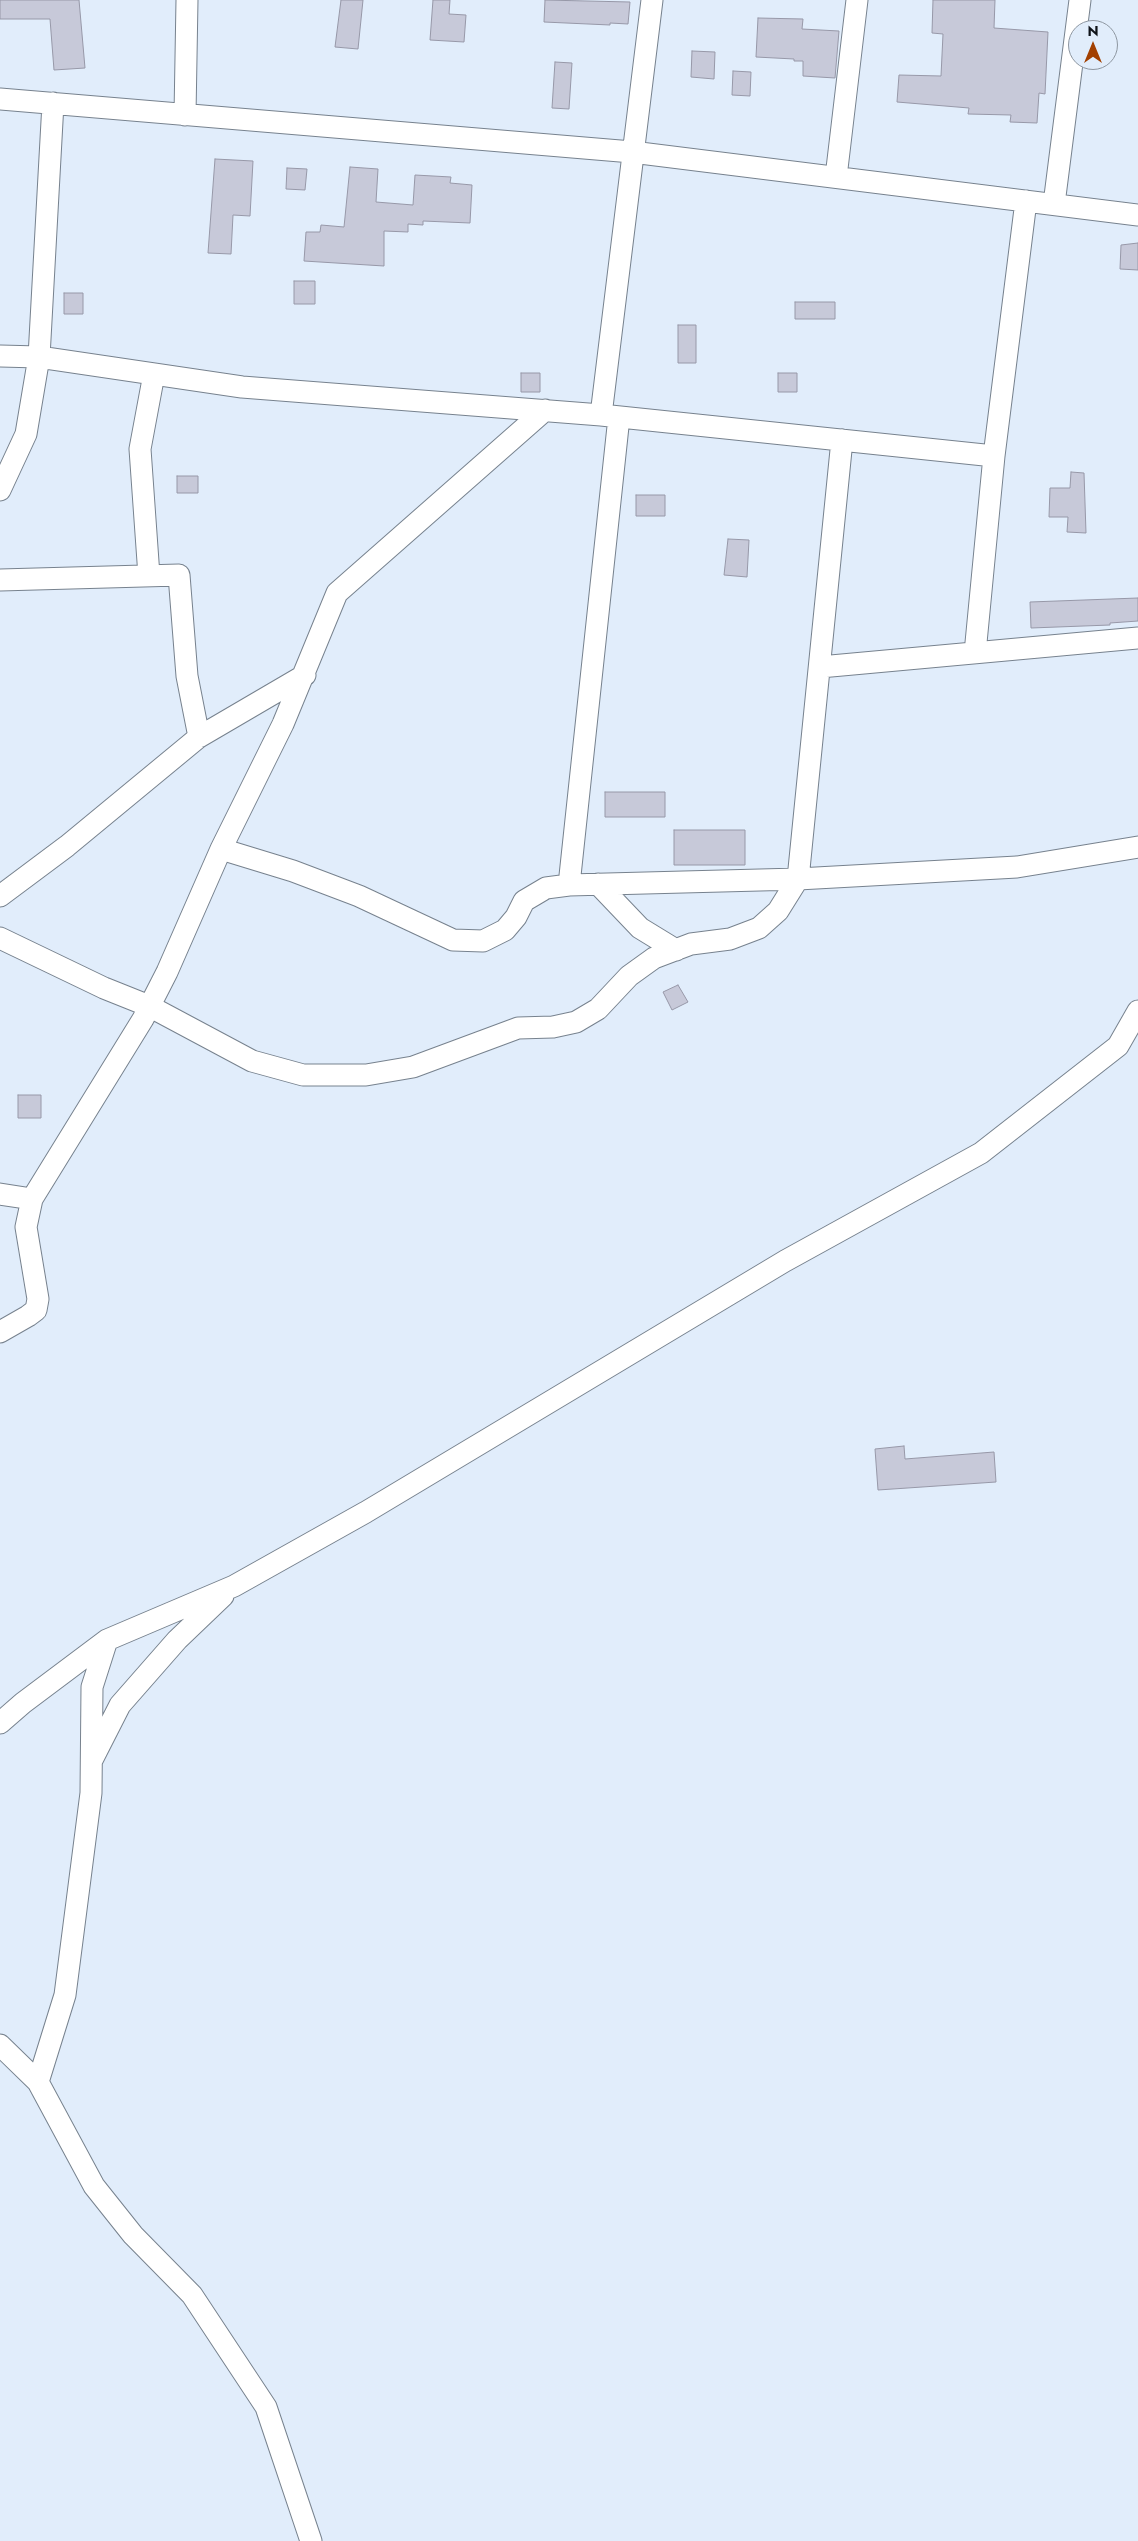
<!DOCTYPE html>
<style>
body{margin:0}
#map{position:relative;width:1138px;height:2541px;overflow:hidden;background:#e1edfb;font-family:Jost,sans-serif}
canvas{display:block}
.north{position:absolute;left:1068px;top:20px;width:50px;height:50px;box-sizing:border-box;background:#e1edfb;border:1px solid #8d96a0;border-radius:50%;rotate:0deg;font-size:14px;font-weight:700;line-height:20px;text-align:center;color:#0f1318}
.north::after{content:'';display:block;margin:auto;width:18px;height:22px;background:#a24001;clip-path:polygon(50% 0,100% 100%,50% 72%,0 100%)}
</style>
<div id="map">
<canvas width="1138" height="2541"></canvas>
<div class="north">N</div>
</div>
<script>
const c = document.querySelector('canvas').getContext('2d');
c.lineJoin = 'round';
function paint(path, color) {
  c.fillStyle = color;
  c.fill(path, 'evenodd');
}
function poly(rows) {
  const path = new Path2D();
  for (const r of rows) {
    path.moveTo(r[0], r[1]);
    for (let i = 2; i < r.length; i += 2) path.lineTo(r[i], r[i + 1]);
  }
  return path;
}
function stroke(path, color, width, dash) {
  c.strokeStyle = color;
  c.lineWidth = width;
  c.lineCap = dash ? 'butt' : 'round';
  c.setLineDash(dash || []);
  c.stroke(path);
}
const building = poly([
 [0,0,79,0,85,68,54,70,50,19,0,19,0,0],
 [341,0,363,0,358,49,335,47,341,0],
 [433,0,450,0,449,14,466,15,464,42,430,40,433,0],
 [545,0,630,2,628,24,610,23,610,25,544,22,545,0],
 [933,0,995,0,994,28,1048,32,1045,94,1039,93,1037,123,1010,122,1011,115,968,114,969,108,897,102,899,75,941,76,943,34,932,33,933,0],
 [758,18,803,19,802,29,839,31,835,78,803,76,803,61,794,61,794,59,756,57,758,18],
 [692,51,715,52,714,79,691,77,692,51],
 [555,62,572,63,569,109,552,108,555,62],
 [733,71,751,72,750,96,732,95,733,71],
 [215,159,253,161,250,216,233,215,231,254,208,253,215,159],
 [350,167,378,169,376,202,413,205,415,175,451,177,450,183,472,185,470,223,423,221,423,225,408,224,408,232,384,231,384,266,304,261,306,232,320,232,321,225,344,227,350,167],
 [287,168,307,169,305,190,286,189,287,168],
 [1138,243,1138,270,1120,269,1121,245,1138,243],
 [294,281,315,281,315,304,294,304,294,281],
 [64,293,83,293,83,314,64,314,64,293],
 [795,302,835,302,835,319,795,319,795,302],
 [678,325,696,325,696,363,678,363,678,325],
 [521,373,540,373,540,392,521,392,521,373],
 [778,373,797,373,797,392,778,392,778,373],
 [1071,472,1084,473,1086,533,1067,532,1068,517,1049,517,1050,488,1070,488,1071,472],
 [177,476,198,476,198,493,177,493,177,476],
 [636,495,665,495,665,516,636,516,636,495],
 [728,539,749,540,747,577,724,575,728,539],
 [1138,598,1138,621,1110,623,1110,625,1031,628,1030,602,1138,598],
 [605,792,665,792,665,817,605,817,605,792],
 [674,830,745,830,745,865,674,865,674,830],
 [678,985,688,1002,672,1010,663,992,678,985],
 [18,1095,41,1095,41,1118,18,1118,18,1095],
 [904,1446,905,1459,994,1452,996,1482,878,1490,875,1449,904,1446]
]);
paint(building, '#c7c9d9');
stroke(building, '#9798a8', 1);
const minor = poly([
 [0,99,632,152,1138,215],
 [185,115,187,0],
 [836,177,857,0],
 [1054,204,1080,0],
 [0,356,39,357,242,387,601,415,994,456],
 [601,415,652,0],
 [0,490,26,434,39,357,53,103],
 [149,576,140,449,154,374],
 [0,580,179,575,187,676,199,737],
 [975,653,994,456,1026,201],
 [820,667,1138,638],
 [221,849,293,871,359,896,453,940,483,941,505,930,516,917,524,901,546,888,569,885,798,879,1017,867,1138,847],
 [598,884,640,928,676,950],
 [569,885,619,417],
 [0,896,67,846,199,737,305,675],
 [0,938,104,988,149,1006,252,1061,303,1075,366,1075,413,1067,518,1028,553,1027,576,1022,598,1009,629,976,654,958,691,944,730,939,759,928,778,911,798,879,842,440],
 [0,1194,32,1199],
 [0,1332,28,1316,36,1310,38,1299,26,1227,32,1199,143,1019,167,972,221,849,283,724,337,593,545,410],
 [0,1723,23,1703,107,1640,234,1586,366,1512,785,1261,981,1153,1118,1046,1138,1011],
 [92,1760,120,1705,177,1640,223,1596],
 [0,2045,38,2082,94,2186,133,2235,192,2295,266,2407,311,2541],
 [38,2082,65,1995,91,1793,92,1687,107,1640]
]);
stroke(minor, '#77828e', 23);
stroke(minor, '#fff', 21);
</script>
